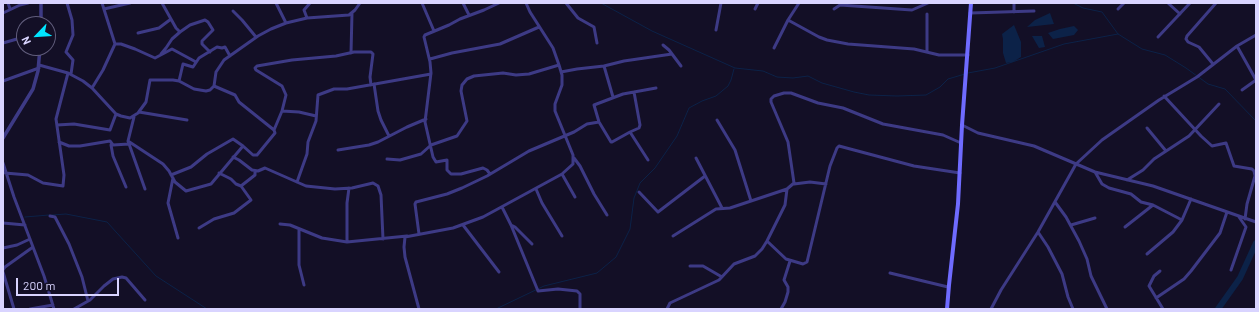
<!DOCTYPE html>
<style>
body{margin:0}
#map{position:relative;width:1259px;height:312px;overflow:hidden;background:#130f26;font-family:Barlow,sans-serif}
canvas{display:block}
.frame{position:absolute;inset:0;border:4px solid #d9d4ff;pointer-events:none}
.north{position:absolute;left:16px;top:16px;width:40px;height:40px;box-sizing:border-box;background:#130f26;border:1px solid #625e7d;border-radius:50%;rotate:245deg;font-size:11px;font-weight:700;line-height:16px;text-align:center;color:#d9d4ff}
.north::after{content:'';display:block;margin:auto;width:14px;height:18px;background:#00e5ff;clip-path:polygon(50% 0,100% 100%,50% 72%,0 100%)}
.scale{position:absolute;left:16px;top:278px;width:103px;height:18px;box-sizing:border-box;border:2px solid #d9d4ff;border-top:0;padding-left:5px;font-size:12px;line-height:14px;white-space:nowrap;color:#d9d4ff;-webkit-text-stroke:3px #130f26;paint-order:stroke}
</style>
<div id="map">
<canvas width="1259" height="312"></canvas>
<div class="frame"></div>
<div class="north">N</div>
<div class="scale">200 m</div>
</div>
<script>
const c = document.querySelector('canvas').getContext('2d');
c.lineJoin = 'round';
function paint(path, color) {
  c.fillStyle = color;
  c.fill(path, 'evenodd');
}
function poly(rows) {
  const path = new Path2D();
  for (const r of rows) {
    path.moveTo(r[0], r[1]);
    for (let i = 2; i < r.length; i += 2) path.lineTo(r[i], r[i + 1]);
  }
  return path;
}
function stroke(path, color, width, dash) {
  c.strokeStyle = color;
  c.lineWidth = width;
  c.lineCap = dash ? 'butt' : 'round';
  c.setLineDash(dash || []);
  c.stroke(path);
}
paint(poly([
 [1050,13,1054,24,1027,27,1035,20],
 [1014,25,1021,42,1021,57,1013,62,1006,63,1003,53,1003,39,1002,34],
 [1074,26,1078,30,1074,35,1053,39,1048,33,1060,29],
 [1032,36,1042,36,1045,47,1039,48]
]), '#0c2248');
stroke(poly([
 [601,3,652,31,735,68,763,71,777,77,793,78,808,76,822,83,854,92,869,95,897,96,926,95,940,87,948,79,965,74],
 [1073,3,1083,8,1102,12,1118,34,1142,49,1165,55,1186,68,1208,84,1225,89,1256,121],
 [968,73,995,68,1064,44,1118,34],
 [52,215,66,214,107,222,156,276,207,309],
 [25,217,49,215],
 [496,309,544,286,597,273,616,257,630,229,634,198,640,183,655,168,677,136,689,108,702,101,716,96,728,86,731,80,734,69]
]), '#0c2248', 1);
stroke(poly([
 [1218,309,1240,278,1256,243]
]), '#0c2248', 6);
stroke(poly([
 [8,3,10,9],
 [67,3,72,20,73,35,66,52,73,60,71,74],
 [102,3,115,44],
 [162,3,176,28,180,32],
 [276,3,286,23],
 [422,3,434,31],
 [463,3,469,15],
 [566,3,578,18,594,27,597,43],
 [799,3,788,20,819,37,827,40,848,44,914,49,939,55,968,55],
 [1014,3,1014,12],
 [1168,3,1180,14],
 [104,9,130,3],
 [755,9,758,3],
 [834,9,840,5,912,10,928,3],
 [1118,9,1124,3],
 [233,11,242,20,256,37],
 [3,13,20,5,28,3],
 [970,13,1034,11],
 [307,18,304,10,310,3],
 [716,30,721,3],
 [138,33,159,28,171,19],
 [1158,37,1190,3],
 [3,43,24,37],
 [1237,46,1256,80],
 [774,48,788,20],
 [927,51,927,14],
 [351,53,352,13],
 [161,54,166,48,172,39,180,32,190,25,205,20,208,22,213,30,202,41,202,44,210,52],
 [672,54,681,66],
 [430,59,452,53,500,44,539,27],
 [1213,64,1199,47,1188,42,1186,39,1187,36,1216,3],
 [39,65,68,73,83,81,92,88,116,114,121,116,130,118,138,113,146,102,150,80,173,80,179,81,194,89,206,91,210,90,214,86,216,72,224,60,258,36,271,29,286,23,307,18,349,15,355,10,360,3],
 [604,66,613,97],
 [561,72,577,69,604,66,624,61,672,54,669,50,663,45],
 [3,81,39,68],
 [179,81,183,64,193,67,199,58,217,47,222,48,225,47,230,56],
 [374,84,378,111,381,120,389,136],
 [92,88,103,70,115,44,121,44,135,49,155,58,172,49,196,62],
 [1242,90,1256,80],
 [1164,96,1201,136,1212,146,1226,143,1234,166,1252,169,1254,171,1255,176,1247,204,1245,219],
 [282,111,299,112,316,116],
 [139,112,187,120],
 [134,117,128,141,145,189],
 [717,120,735,150,751,201],
 [57,125,74,124,110,130,116,114],
 [962,125,978,133,1034,146,1095,172,1153,186,1256,222],
 [1147,128,1166,151],
 [274,130,282,111,286,95,282,86,256,70,255,68,257,66,292,60,336,56,354,52,371,52,373,54,370,77,371,85],
 [630,132,639,128,640,125,634,92],
 [128,141,163,164,169,171,175,182,186,191,211,184,243,146,253,155,257,155,275,133,274,130,239,102,235,95,214,86],
 [59,142,69,146,80,146,110,141,113,145,129,144],
 [111,145,113,156,126,187],
 [338,150,369,145,378,142,407,127,426,119],
 [233,157,239,160,252,170,258,171,265,168,306,186,335,189,352,188,373,183,378,186,381,195,383,239],
 [574,158,580,166,594,194,607,215],
 [696,158,722,208],
 [387,159,400,160,421,154,431,145,457,136,467,121,461,91,462,85,467,79,474,76,503,73,516,75,529,74,559,65],
 [648,160,630,132,612,142,611,142,599,122,594,105,623,94,656,88],
 [3,163,14,197,44,276,54,309],
 [1095,172,1102,184,1109,188,1131,194,1141,202,1153,205,1182,220],
 [5,173,28,175,43,183,63,186,64,175,56,119,68,73],
 [490,174,487,170,483,168,461,174,451,174,447,170,447,160,436,162,433,157,425,122,431,73,430,62,424,37,425,35,449,25,460,19,484,10,499,3],
 [562,174,575,197],
 [171,175,191,167,207,154,233,139,243,146],
 [173,178,168,203,178,238],
 [1127,180,1143,170,1154,159,1189,136,1219,104],
 [297,182,307,154,308,142,316,121,318,95,334,89,347,89,431,74],
 [794,184,810,182,826,184],
 [241,186,255,175,255,171],
 [536,189,542,203,562,236],
 [639,192,658,212,705,176],
 [1055,202,1066,217,1079,241,1087,259,1091,276,1107,309],
 [502,207,511,225,515,227,532,244],
 [50,216,55,217,69,244,82,277,88,301],
 [3,223,25,225],
 [280,224,290,225,322,238,347,242,407,236],
 [463,225,499,272],
 [511,225,538,291,558,289,577,291,580,294,580,309],
 [1071,225,1095,218],
 [1125,227,1153,205],
 [199,228,214,219,234,213,251,200,241,186,236,184,231,179,219,173],
 [299,229,299,265,304,285],
 [1038,232,1048,247,1062,274,1068,297,1073,309],
 [419,234,415,204,416,202,447,194,462,188,487,176,529,151,574,132,587,124,599,122],
 [673,236,716,209,730,208,787,189],
 [767,241,786,259,803,264,807,262,830,166,837,148,839,146,914,166,960,173],
 [347,242,347,203,349,188],
 [3,248,17,245,30,239],
 [1147,254,1173,232,1182,220,1191,199],
 [690,266,703,266,722,277],
 [3,270,5,267,33,247],
 [1231,270,1246,227,1239,217],
 [1160,271,1154,276,1149,286,1163,309],
 [3,272,14,309],
 [890,273,948,287],
 [1156,298,1184,279,1191,271,1220,233,1227,212],
 [30,309,53,305],
 [74,309,90,300,104,286,113,279,122,277,126,278,145,300],
 [419,309,405,257,404,247,405,237,453,228,483,217,562,174,573,164,573,155,555,111,555,104,562,85,562,75,559,65,553,48,530,12,526,3],
 [667,309,670,303,719,280,734,264,755,256,762,249,767,241,785,205,787,189,794,183,788,142,771,102,771,99,774,96,784,93,791,93,818,103,843,108,883,124,943,135,961,143],
 [781,309,785,302,788,292,788,287,784,280,790,261],
 [991,309,1001,290,1038,232,1076,164,1102,140,1159,100,1197,77,1237,46,1256,35]
]), '#3d3a85', 3);
stroke(poly([
 [41,24,41,3],
 [3,138,33,89,38,71,40,48]
]), '#3d3a85', 3.5);
stroke(poly([
 [947,309,949,285,958,204,962,125,971,3]
]), '#6f6bff', 4);
</script>
